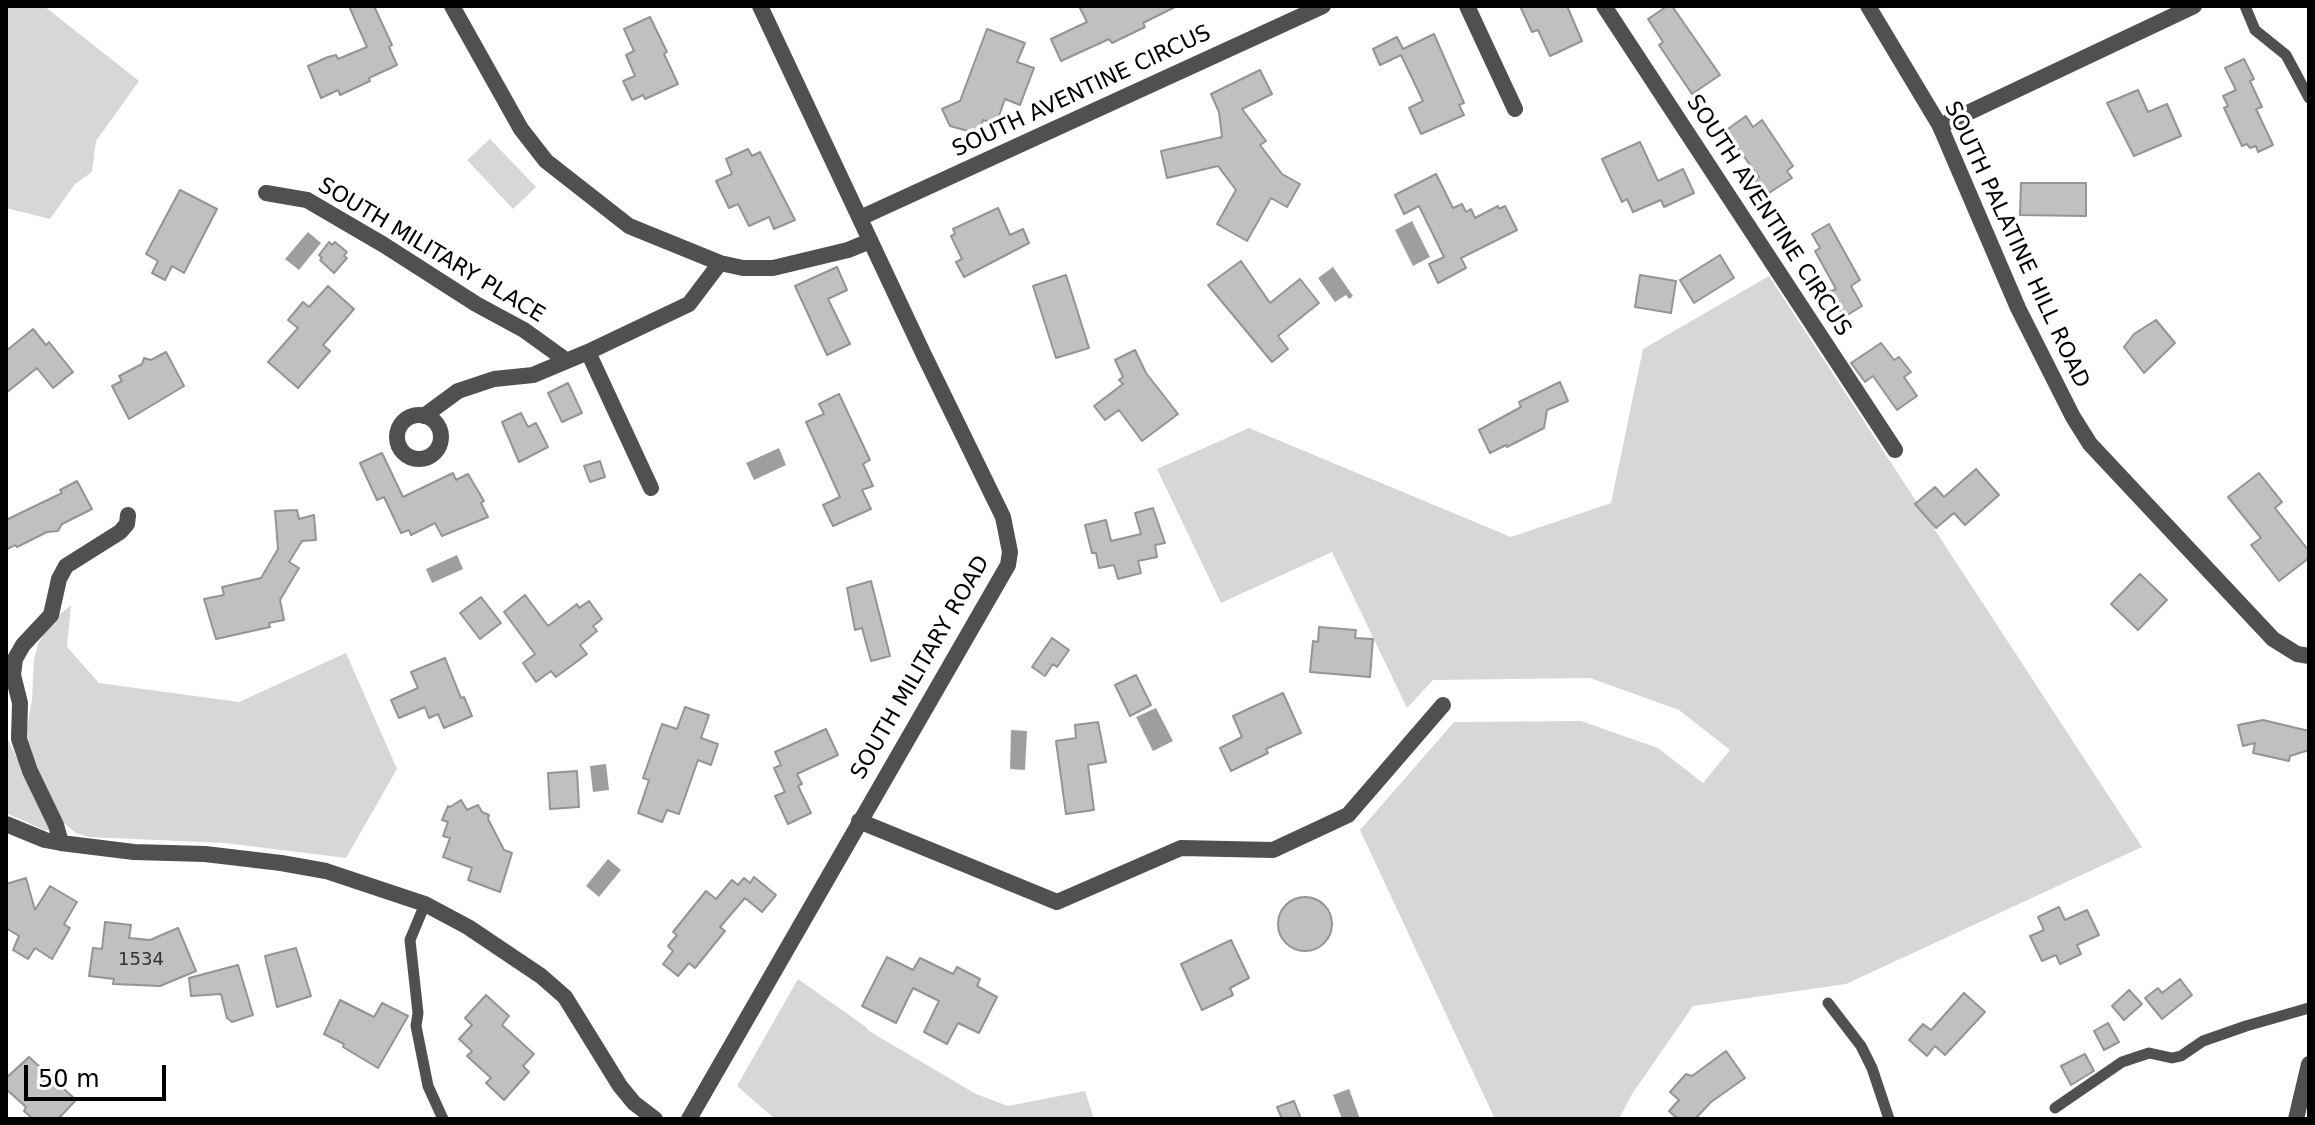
<!DOCTYPE html>
<style>
body{margin:0}
#map{position:relative;width:2315px;height:1125px;overflow:hidden;background:#fff;font-family:"DejaVu Sans",sans-serif}
canvas{display:block}
.frame{position:absolute;inset:0;border:8px solid #000;pointer-events:none}
.scale{position:absolute;left:24px;top:1065px;width:142px;height:36px;box-sizing:border-box;border:4px solid #000;border-top:0;padding-left:10px;font-size:24px;line-height:28px;white-space:nowrap;color:#000;-webkit-text-stroke:6px #fff;paint-order:stroke}
</style>
<div id="map">
<canvas width="2315" height="1125"></canvas>
<div class="frame"></div>
<div class="scale">50 m</div>
</div>
<script>
const c = document.querySelector('canvas').getContext('2d');
c.lineJoin = 'round';
function paint(path, color) {
  c.fillStyle = color;
  c.fill(path, 'evenodd');
}
function poly(rows) {
  const path = new Path2D();
  for (const r of rows) {
    if (r.length === 3) {
      path.moveTo(r[0] + r[2], r[1]);
      path.arc(r[0], r[1], r[2], 0, 2 * Math.PI);
      continue;
    }
    path.moveTo(r[0], r[1]);
    for (let i = 2; i < r.length; i += 2) path.lineTo(r[i], r[i + 1]);
  }
  return path;
}
function stroke(path, color, width, dash) {
  c.strokeStyle = color;
  c.lineWidth = width;
  c.lineCap = dash ? 'butt' : 'round';
  c.setLineDash(dash || []);
  c.stroke(path);
}
function drawText(font, color, halo, rows, align = 'center') {
  c.font = font + ' "DejaVu Sans",sans-serif';
  c.lineWidth = 7;
  c.setLineDash([]);
  c.textBaseline = 'middle';
  c.strokeStyle = halo;
  c.fillStyle = color;
  for (const [text, x, y, turn = 0] of rows) {
    c.save();
    c.translate(x, y);
    c.rotate((+turn || 0) * Math.PI / 180);
    c.textAlign = isNaN(turn) ? turn : align;
    if (halo) c.strokeText(text, 0, 0);
    c.fillText(text, 0, 0);
    c.restore();
  }
}
paint(poly([
 [6,6,44,6,139,81,96,141,92,172,75,184,50,219,6,208],
 [490,139,536,187,513,209,467,160],
 [1769,276,2142,847,1846,984,1693,1006,1632,1094,1619,1119,1495,1119,1360,830,1454,722,1581,721,1658,748,1703,783,1730,750,1679,710,1590,678,1433,680,1407,708,1332,552,1221,603,1157,469,1249,428,1511,537,1611,503,1643,349],
 [71,605,67,647,99,683,239,702,346,653,397,769,346,858,225,843,89,837,76,833,65,824,56,813,28,747,27,728,32,700,34,659,38,644,52,621],
 [6,736,46,816,50,830,44,830,6,813],
 [798,979,866,1027,869,1031,976,1094,1008,1106,1085,1091,1094,1119,775,1119,737,1086]
]), '#d7d7d7');
paint(poly([
 [1412,221,1430,257,1413,266,1395,230],
 [308,232,321,243,299,270,285,259],
 [1333,267,1353,296,1349,299,1346,295,1335,302,1318,278],
 [779,448,786,465,754,480,746,463],
 [457,555,463,569,432,583,426,569],
 [1156,708,1173,741,1153,751,1136,717],
 [1011,730,1027,731,1025,770,1010,769],
 [606,764,609,790,593,792,590,766],
 [608,859,621,870,599,897,586,886],
 [1349,1089,1360,1119,1342,1119,1333,1095]
]), '#9e9e9e');
const building = poly([
 [349,6,374,6,392,45,389,47,397,65,369,78,370,81,340,95,338,90,321,98,308,66,328,57,336,55,338,59,367,47,349,6],
 [1079,6,1177,6,1143,23,1145,27,1112,43,1109,39,1061,61,1051,39,1087,22,1079,6],
 [1520,6,1567,6,1582,41,1550,56,1538,30,1532,32,1520,6],
 [1667,6,1672,6,1720,75,1692,94,1659,45,1663,42,1648,19,1667,6],
 [650,17,667,52,664,54,678,84,645,99,643,95,632,100,623,81,635,76,626,55,634,51,624,29,650,17],
 [987,29,1025,43,1017,62,1034,68,1020,105,1005,99,996,124,983,120,979,134,950,126,942,109,960,101,987,29],
 [1434,34,1464,103,1459,105,1464,115,1421,134,1409,108,1423,101,1401,55,1380,65,1373,49,1397,37,1403,49,1434,34],
 [2244,59,2254,79,2250,81,2262,107,2256,109,2273,145,2258,152,2256,146,2250,148,2247,144,2242,146,2224,108,2228,106,2223,96,2236,90,2225,68,2244,59],
 [1260,70,1272,94,1242,109,1266,141,1260,145,1282,174,1300,184,1287,207,1271,198,1247,241,1217,224,1236,190,1218,166,1167,178,1161,151,1222,137,1219,112,1211,94,1260,70],
 [2138,90,2148,112,2167,104,2181,136,2134,156,2107,103,2138,90],
 [1746,116,1753,127,1762,120,1793,166,1787,171,1792,178,1766,195,1755,180,1759,177,1725,131,1746,116],
 [1640,142,1658,181,1683,169,1694,193,1664,207,1661,200,1633,212,1627,199,1622,202,1602,159,1640,142],
 [748,149,752,156,760,152,795,220,774,229,769,217,749,226,738,204,729,208,716,181,732,174,726,159,748,149],
 [1436,174,1453,208,1462,204,1466,212,1471,209,1475,218,1498,206,1499,209,1505,206,1517,230,1461,258,1466,268,1438,283,1429,264,1444,257,1419,206,1404,214,1395,195,1436,174],
 [2021,183,2086,183,2086,216,2020,215,2021,183],
 [180,190,217,209,184,273,172,266,165,280,152,273,158,261,146,254,180,190],
 [998,208,1010,235,1023,229,1029,243,964,277,956,262,962,259,951,236,955,234,953,229,998,208],
 [1829,224,1860,280,1851,286,1862,306,1844,317,1829,292,1836,289,1815,251,1820,248,1812,234,1829,224],
 [329,242,332,245,335,242,347,252,344,256,347,258,334,273,320,260,322,258,319,255,329,242],
 [1720,255,1734,278,1694,303,1680,280,1720,255],
 [1241,261,1270,303,1300,279,1319,303,1278,336,1288,349,1272,362,1208,285,1241,261],
 [837,267,847,290,828,299,850,344,827,355,795,286,837,267],
 [1066,275,1089,348,1056,358,1033,286,1066,275],
 [1640,275,1676,281,1671,313,1635,307,1640,275],
 [328,286,354,309,323,345,330,351,298,388,268,362,298,328,288,320,303,302,309,307,328,286],
 [2156,320,2175,343,2144,373,2124,347,2134,334,2156,320],
 [33,329,46,345,49,342,73,372,53,388,37,368,6,393,6,351,33,329],
 [1881,343,1894,360,1899,357,1911,372,1904,377,1917,396,1897,410,1873,376,1865,382,1851,363,1881,343],
 [1135,350,1146,373,1178,414,1142,441,1119,410,1105,420,1094,406,1123,384,1119,380,1123,377,1115,360,1135,350],
 [166,352,184,386,129,419,112,386,122,381,119,376,142,364,144,358,151,360,166,352],
 [1560,382,1568,401,1547,410,1544,428,1507,447,1506,445,1490,453,1479,430,1521,407,1519,402,1560,382],
 [568,383,582,413,562,422,548,393,568,383],
 [839,394,870,460,863,464,873,486,862,490,871,509,833,526,823,505,840,497,806,422,824,414,819,404,839,394],
 [521,413,528,427,536,423,548,447,519,462,502,422,521,413],
 [382,453,403,497,453,473,456,480,468,474,484,501,481,503,488,517,442,536,435,523,411,535,409,530,401,533,384,497,377,500,360,463,382,453],
 [600,461,605,477,590,482,584,466,600,461],
 [1976,469,1999,495,1965,525,1954,513,1936,528,1915,504,1935,487,1944,497,1976,469],
 [2259,473,2282,502,2275,508,2309,551,2309,558,2279,581,2251,545,2261,538,2228,497,2259,473],
 [77,481,92,509,62,524,58,531,47,532,17,547,15,545,6,550,6,520,62,493,60,490,77,481],
 [1153,508,1165,543,1155,545,1157,557,1138,561,1141,573,1118,579,1114,565,1099,568,1096,553,1092,553,1085,525,1106,520,1111,541,1141,534,1135,513,1153,508],
 [297,510,299,519,314,515,316,540,302,541,289,562,299,568,280,600,284,620,269,623,270,627,216,639,204,599,224,595,222,587,261,578,278,549,275,511,297,510],
 [2140,574,2167,600,2138,630,2111,604,2140,574],
 [871,581,890,656,871,661,862,628,855,630,847,588,871,581],
 [525,595,548,626,577,604,579,608,589,601,602,619,593,626,597,631,580,645,587,654,556,677,551,671,536,682,523,663,535,654,504,612,525,595],
 [481,597,501,623,480,639,460,613,481,597],
 [1319,627,1356,630,1355,638,1373,639,1370,677,1310,672,1313,641,1318,642,1319,627],
 [1052,638,1069,650,1057,667,1053,664,1045,676,1032,667,1052,638],
 [445,658,461,698,464,697,472,716,444,728,438,714,429,718,425,707,399,718,391,700,418,688,411,672,445,658],
 [1136,675,1151,705,1130,716,1115,685,1136,675],
 [1283,693,1301,733,1266,749,1268,753,1231,771,1220,748,1242,737,1233,716,1283,693],
 [685,707,709,715,701,738,718,744,711,765,698,760,679,814,667,810,662,822,638,813,649,780,643,778,662,724,677,729,685,707],
 [2263,720,2309,731,2309,750,2290,756,2289,761,2253,753,2255,743,2243,746,2238,725,2263,720],
 [1098,722,1106,762,1088,765,1094,810,1066,814,1056,741,1076,738,1075,725,1098,722],
 [826,729,838,755,797,774,802,784,798,786,811,813,788,824,775,796,785,792,774,768,781,765,775,752,826,729],
 [577,771,579,807,550,809,548,773,577,771],
 [461,800,467,810,478,805,482,812,489,815,488,819,504,850,512,853,500,892,468,880,472,868,443,857,450,838,443,836,448,822,442,820,448,806,450,807,461,800],
 [754,877,776,895,762,912,745,898,720,927,725,931,695,968,689,963,678,976,663,964,673,951,668,946,677,935,673,932,706,891,716,899,732,880,738,885,744,878,750,883,754,877],
 [26,878,35,910,50,886,77,902,64,924,70,928,52,959,35,948,28,959,13,950,19,936,6,928,6,884,26,878],
 [1305,924,27],
 [2059,907,2065,920,2087,910,2099,935,2077,945,2081,954,2060,964,2056,955,2042,961,2030,936,2044,930,2038,917,2059,907],
 [105,922,131,925,129,938,150,940,178,928,196,971,160,986,113,984,114,979,89,976,93,948,102,949,105,922],
 [1231,940,1249,978,1230,988,1233,995,1202,1010,1181,964,1231,940],
 [296,948,311,996,277,1007,265,956,296,948],
 [887,957,913,970,920,958,953,974,957,967,980,979,977,986,997,997,979,1033,958,1023,947,1044,924,1032,939,1001,913,988,896,1023,862,1006,887,957],
 [238,965,253,1015,232,1022,227,1018,221,994,191,996,189,978,238,965],
 [2180,979,2192,995,2162,1019,2145,998,2158,988,2162,993,2180,979],
 [2129,990,2142,1004,2124,1020,2112,1006,2129,990],
 [1964,993,1985,1012,1945,1055,1935,1046,1927,1056,1909,1040,1923,1024,1931,1030,1964,993],
 [486,995,509,1016,502,1025,534,1054,523,1066,529,1072,504,1100,486,1083,491,1078,467,1056,472,1051,459,1039,472,1025,465,1018,486,995],
 [340,1000,374,1017,382,1003,408,1016,378,1068,343,1047,344,1044,324,1034,340,1000],
 [2108,1023,2119,1042,2104,1050,2094,1031,2108,1023],
 [1726,1051,1745,1078,1711,1102,1695,1119,1678,1119,1669,1111,1679,1100,1670,1092,1686,1074,1692,1076,1726,1051],
 [2085,1054,2094,1071,2071,1085,2061,1066,2085,1054],
 [29,1057,76,1100,58,1119,33,1119,24,1111,26,1107,6,1089,6,1078,29,1057],
 [1294,1101,1301,1119,1282,1119,1277,1107,1294,1101]
]);
paint(building, '#c0c0c0');
stroke(building, '#949494', 2);
stroke(poly([
 [2245,6,2255,30,2286,55,2309,98],
 [425,904,410,940,418,1013,416,1026,428,1086,443,1119],
 [1828,1003,1861,1046,1872,1068,1889,1119],
 [2055,1108,2122,1062,2149,1053,2172,1058,2181,1056,2203,1041,2246,1026,2309,1008]
]), '#505050', 11);
stroke(poly([
 [452,6,521,129,546,161,629,226,720,263,743,268,773,268,848,250,870,241],
 [1467,6,1515,109],
 [1604,6,1895,450],
 [1940,126,2194,6],
 [266,193,307,200,384,245,476,304,524,330,567,361],
 [860,218,1323,6],
 [588,352,651,488],
 [419,437,22],
 [424,416,458,391,494,379,533,375,588,352,689,304,720,263],
 [859,821,1057,902,1181,848,1273,850,1348,815,1443,705],
 [6,824,45,840,61,843,56,825,30,771,19,739,20,703,13,675,15,659,23,645,51,615,59,579,66,566,120,532,127,524,128,515],
 [61,843,134,852,205,854,281,863,326,871,425,904,468,927,541,976,565,997,620,1086,634,1103,655,1119]
]), '#505050', 16);
stroke(poly([
 [1868,6,1940,126,2018,308,2073,417,2090,444,2273,639,2297,654,2309,656],
 [689,1119,1008,565,1010,552,1003,517,924,355,760,6],
 [2296,1119,2309,1064]
]), '#505050', 16);
drawText('18px', '#303030', null, [
 ["1534",141,960]
]);
drawText('22px', '#000', '#fff', [
 ["SOUTH AVENTINE CIRCUS",1082,92,-25],
 ["SOUTH AVENTINE CIRCUS",1768,216,57],
 ["SOUTH PALATINE HILL ROAD",2016,245,65],
 ["SOUTH MILITARY PLACE",431,251,31],
 ["SOUTH MILITARY ROAD",921,668,-60]
]);
</script>
